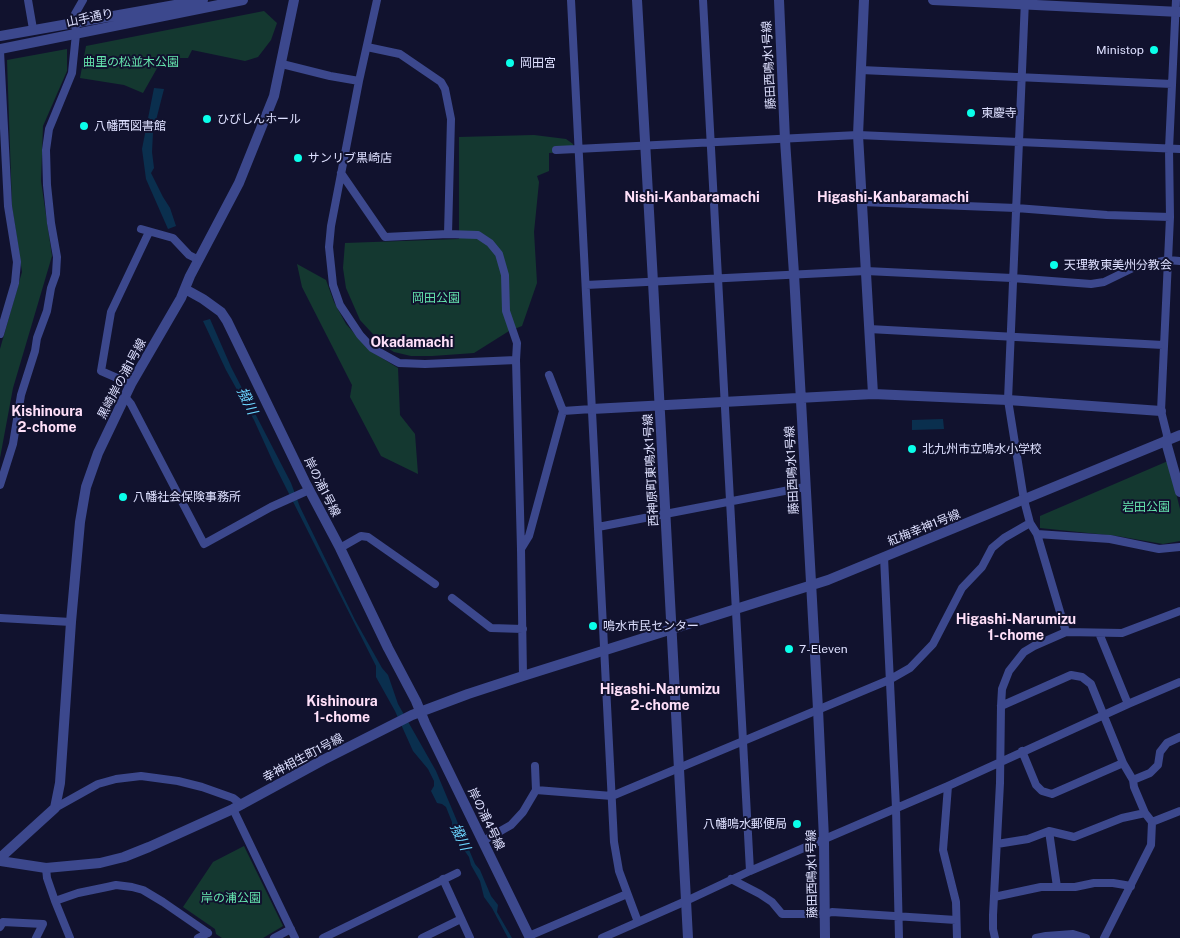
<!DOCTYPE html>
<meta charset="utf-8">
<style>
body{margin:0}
canvas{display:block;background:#11122e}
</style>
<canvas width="1180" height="938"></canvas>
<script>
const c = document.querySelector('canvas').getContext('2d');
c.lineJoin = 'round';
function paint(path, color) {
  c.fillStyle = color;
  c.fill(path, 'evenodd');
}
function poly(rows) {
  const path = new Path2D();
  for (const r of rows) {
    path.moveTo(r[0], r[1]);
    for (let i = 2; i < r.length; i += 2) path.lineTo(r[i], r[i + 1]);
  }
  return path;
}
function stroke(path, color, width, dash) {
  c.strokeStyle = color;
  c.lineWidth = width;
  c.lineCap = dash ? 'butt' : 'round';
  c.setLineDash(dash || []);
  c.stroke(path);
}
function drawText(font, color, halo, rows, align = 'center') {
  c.font = font + ' "Public Sans","Noto Sans JP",sans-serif';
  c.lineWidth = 4;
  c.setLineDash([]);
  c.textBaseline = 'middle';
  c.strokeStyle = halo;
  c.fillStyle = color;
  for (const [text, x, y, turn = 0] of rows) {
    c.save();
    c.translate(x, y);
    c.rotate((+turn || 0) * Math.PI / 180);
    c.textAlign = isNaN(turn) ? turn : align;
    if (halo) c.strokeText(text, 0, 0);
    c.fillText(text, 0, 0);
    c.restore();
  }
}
paint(poly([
 [264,11,277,23,271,40,258,57,245,61,192,50,188,58,180,58,175,61,160,63,143,93,124,85,80,78,86,46],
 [67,49,67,71,43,126,41,181,52,256,13,388,0,458,0,349,22,272,12,206,7,60],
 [534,135,566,139,573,144,575,152,549,153,549,171,537,176,539,182,534,232,537,283,522,326,509,331,474,353,432,356,411,356,394,352,383,345,360,320,346,288,343,268,345,243,459,239,459,137],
 [297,264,326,280,334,302,346,324,369,350,398,368,400,415,415,434,418,474,381,456,350,397,352,385,302,287],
 [1168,461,1180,509,1180,541,1163,544,1117,536,1040,528,1040,516],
 [244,846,283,926,263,938,222,938,216,934,215,929,183,907,213,862]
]), '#143830');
paint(poly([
 [154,88,164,89,153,132,152,152,154,168,151,173,163,197,170,208,176,226,168,229,146,179,142,149],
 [210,319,231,367,291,483,300,507,355,620,382,668,388,675,398,704,436,771,475,864,480,870,491,896,498,905,497,912,512,938,508,938,492,908,484,897,480,881,471,865,469,857,452,833,452,822,446,807,442,804,437,803,431,791,434,786,434,781,428,769,413,751,395,711,376,677,376,666,274,464,254,420,226,370,203,321],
 [943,419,944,429,912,430,912,420]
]), '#0a2f4e');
stroke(poly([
 [28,0,33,29],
 [377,0,359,81,331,226,329,247,333,285,340,305,360,335,372,348,399,363,425,364,516,360,521,549],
 [571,0,614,842,619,871,638,922],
 [703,0,750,871],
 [1025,0,1008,400,1024,500,1030,523,1037,534,1066,632],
 [367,47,400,54,441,82,445,89,451,119,448,234],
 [0,51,8,206,17,262,15,283,0,334],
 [282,64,330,76,359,81],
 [861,70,1172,84],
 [556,150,858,135,1180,149],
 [341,173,385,237,448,234,478,235,490,243,499,254,505,275,506,311,517,343,516,360],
 [862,202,1016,208,1107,215,1170,217],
 [141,229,173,238,189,255,199,260],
 [586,285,866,271,1012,278,1091,284,1104,282,1137,266,1168,260,1180,261],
 [869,329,1163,345],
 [549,375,563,411],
 [131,384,101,371,111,312,149,232],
 [126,398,131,404,204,544,271,507,309,490],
 [1166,442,1167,435,1161,411,1170,217,1169,149,1176,0],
 [0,485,13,444,21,395,35,351,37,338,47,311,51,288,56,274,57,257,51,223,47,185,46,150,49,129,72,73,76,34,75,14,83,0],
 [598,527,805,487],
 [1037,534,1110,539,1159,549,1180,547],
 [340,548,361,536,368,537,435,584],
 [884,557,896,808,899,938],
 [452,598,491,628,523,629],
 [0,618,71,622],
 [1099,633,1128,704],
 [523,676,521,549,529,536,563,411,592,409],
 [1001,706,1071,675,1082,677,1091,684,1123,763,1133,780,1134,787,1145,813,1152,822],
 [1022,751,1036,785,1042,791,1052,794,1123,763],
 [1133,780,1150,773,1158,765,1160,752,1167,743,1180,737],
 [948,786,943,850,956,902,957,938],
 [536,790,612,796,889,680,910,668,933,644,962,588,982,567,992,548,1004,538,1030,523],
 [55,808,98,784,116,779,141,776,178,781,202,787,233,798,242,805],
 [233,809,295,938],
 [1049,831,1057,887],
 [483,841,511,825,523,812,536,790,535,766],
 [997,844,1028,839,1049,831,1074,837,1122,818,1145,813],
 [46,868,47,878,55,901,70,938],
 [443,879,470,938],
 [731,879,760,894,772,902,782,914,825,914,832,912,956,920],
 [994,897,1041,887,1075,887,1094,883,1113,883,1131,886],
 [55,901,78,893,107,887,116,885,132,887,143,890,163,902,208,933],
 [0,927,3,922,43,924,36,938],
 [529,936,627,894],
 [198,938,208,933],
 [274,938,291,929],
 [323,938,457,873],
 [422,938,461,919],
 [602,938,686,901,750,871,948,786,1128,704,1180,682],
 [995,938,993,929,993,915,1000,783,1001,706,1002,689,1009,671,1024,652,1034,646,1066,632,1122,633,1180,611],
 [1036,938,1046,936,1073,934,1086,938],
 [1104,938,1151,845,1152,822,1180,811]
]), '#3c488d', 8);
stroke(poly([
 [637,0,653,282,688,938],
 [779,0,785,140,794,274,818,709,824,839,825,938],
 [864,0,858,135,873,394],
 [933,0,1180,12],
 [0,36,203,0],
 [0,49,243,0],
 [185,289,203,299,221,312,227,321,305,482,340,548,388,648,416,701,425,723,530,938],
 [592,409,873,394,1008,400,1161,411],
 [1166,442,1180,492],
 [0,858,55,808,60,783,71,622,80,522,86,487,98,453,131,384,181,298,190,276,239,183,274,96,294,0],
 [0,861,46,868,100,863,124,857,149,847,233,809,323,760,412,715,468,694,523,676,828,580,1180,435]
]), '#3c488d', 10);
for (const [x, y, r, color] of [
 [1154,50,5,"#0affea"],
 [510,63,5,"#0affea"],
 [971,113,5,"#0affea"],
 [207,119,5,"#0affea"],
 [84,126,5,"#0affea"],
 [298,158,5,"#0affea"],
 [1054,265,5,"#0affea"],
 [912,449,5,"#0affea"],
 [123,497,5,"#0affea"],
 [593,626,5,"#0affea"],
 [789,649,5,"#0affea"],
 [797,824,5,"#0affea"]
]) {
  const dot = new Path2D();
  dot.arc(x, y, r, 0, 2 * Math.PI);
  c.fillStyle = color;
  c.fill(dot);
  stroke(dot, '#11122e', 2);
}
drawText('12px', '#dee0ff', '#11122e', [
 ["山手通り",90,18,-12],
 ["藤田西鳴水1号線",769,65,-93],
 ["黒崎岸の浦1号線",122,379,-62],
 ["西神原町東鳴水1号線",651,470,-93],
 ["藤田西鳴水1号線",792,470,-93],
 ["岸の浦1号線",322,487,63],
 ["紅梅幸神1号線",924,528,-22],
 ["幸神相生町1号線",303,758,-28],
 ["岸の浦4号線",486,819,64],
 ["藤田西鳴水1号線",812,874,-91]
]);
drawText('12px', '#dee0ff', '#11122e', [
 ["Ministop",1144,50,"right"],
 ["岡田宮",520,63],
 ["東慶寺",981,113],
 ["ひびしんホール",217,119],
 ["八幡西図書館",94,126],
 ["サンリブ黒崎店",308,158],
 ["天理教東美州分教会",1064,265],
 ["北九州市立鳴水小学校",922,449],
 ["八幡社会保険事務所",133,497],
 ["鳴水市民センター",603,626],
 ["7-Eleven",799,649],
 ["八幡鳴水郵便局",787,824,"right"]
], 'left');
drawText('12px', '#65e4ad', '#11122e', [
 ["曲里の松並木公園",131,62],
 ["岡田公園",436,298],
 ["岩田公園",1146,507],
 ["岸の浦公園",231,898]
]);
drawText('bold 14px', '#ffe0f9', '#11122e', [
 ["Nishi-Kanbaramachi",692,198],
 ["Higashi-Kanbaramachi",893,198],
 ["Okadamachi",412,343],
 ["Kishinoura",47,412],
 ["2-chome",47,428],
 ["Higashi-Narumizu",1016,620],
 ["1-chome",1016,636],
 ["Higashi-Narumizu",660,690],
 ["2-chome",660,706],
 ["Kishinoura",342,702],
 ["1-chome",342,718]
]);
drawText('italic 14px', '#6cd6ff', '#11122e', [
 ["撥川",247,401,64],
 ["撥川",460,837,65]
]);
</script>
